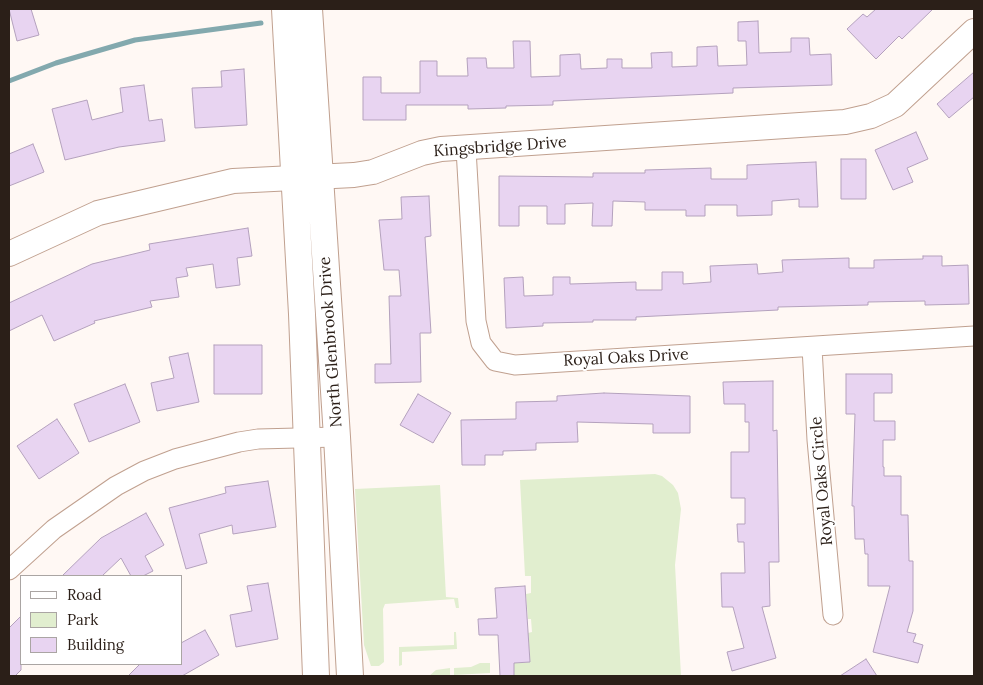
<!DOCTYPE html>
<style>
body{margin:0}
#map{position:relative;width:983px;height:685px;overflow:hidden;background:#fff8f4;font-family:Lora,serif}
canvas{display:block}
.frame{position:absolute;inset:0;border:10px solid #2b1f18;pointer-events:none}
.legend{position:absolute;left:20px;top:575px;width:162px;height:90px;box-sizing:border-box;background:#fff;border:1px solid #aaa5a3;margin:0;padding:6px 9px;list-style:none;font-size:15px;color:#2b1f18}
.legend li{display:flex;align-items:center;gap:10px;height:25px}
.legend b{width:25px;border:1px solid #aaa5a3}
</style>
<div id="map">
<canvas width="983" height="685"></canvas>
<div class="frame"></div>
<ul class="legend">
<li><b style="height:6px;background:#fff"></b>Road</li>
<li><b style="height:14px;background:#e1eecf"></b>Park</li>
<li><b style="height:14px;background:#e8d4f1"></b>Building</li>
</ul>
</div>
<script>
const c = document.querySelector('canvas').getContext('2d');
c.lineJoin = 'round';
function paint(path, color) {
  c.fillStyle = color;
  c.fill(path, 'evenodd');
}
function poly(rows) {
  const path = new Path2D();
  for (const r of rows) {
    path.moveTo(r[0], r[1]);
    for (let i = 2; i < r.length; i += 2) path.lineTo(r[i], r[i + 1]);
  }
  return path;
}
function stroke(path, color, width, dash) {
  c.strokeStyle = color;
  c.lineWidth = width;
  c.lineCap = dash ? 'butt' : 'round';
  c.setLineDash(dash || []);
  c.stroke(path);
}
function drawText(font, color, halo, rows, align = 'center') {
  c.font = font + ' Lora,serif';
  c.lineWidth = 4;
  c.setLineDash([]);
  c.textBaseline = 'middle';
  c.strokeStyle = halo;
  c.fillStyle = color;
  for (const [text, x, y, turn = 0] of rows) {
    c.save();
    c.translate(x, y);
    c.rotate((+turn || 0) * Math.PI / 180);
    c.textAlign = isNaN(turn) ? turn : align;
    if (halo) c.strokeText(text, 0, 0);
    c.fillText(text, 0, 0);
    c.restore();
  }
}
paint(poly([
 [655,474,662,476,673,485,678,493,681,509,675,565,681,676,514,676,514,663,530,662,528,633,532,632,531,619,528,619,526,594,531,593,531,576,525,576,520,480],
 [440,485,446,597,458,598,459,608,456,608,454,599,385,604,383,609,384,662,379,666,371,666,364,645,355,489],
 [454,632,456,632,457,649,402,652,402,665,399,666,399,647,454,645],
 [480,663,490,663,490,673,454,675,454,668,471,667],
 [450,668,450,675,429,676,436,670]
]), '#e1eecf');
stroke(poly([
 [9,81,56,63,135,40,261,23]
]), '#83a9ae', 5);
const building = poly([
 [9,9,31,9,39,35,17,41,9,9],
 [876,9,933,9,902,39,899,36,876,59,847,29,863,14,867,17,876,9],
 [758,21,759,53,791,52,791,38,809,38,810,55,831,54,832,85,733,88,733,93,553,101,553,105,506,106,506,108,468,109,468,105,406,105,406,120,363,120,363,77,381,77,381,93,420,93,420,61,437,61,437,76,468,76,467,58,486,58,487,68,514,68,513,41,530,41,531,77,560,76,560,55,580,54,581,69,607,68,607,59,622,59,622,68,652,68,651,53,672,52,672,67,697,66,697,47,717,46,718,66,747,65,746,41,738,41,738,22,758,21],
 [244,69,247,125,195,128,192,88,222,87,221,71,244,69],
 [974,72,974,97,949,118,937,104,974,72],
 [144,85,149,121,162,119,165,141,119,147,65,160,52,109,87,100,92,120,123,112,120,88,144,85],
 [916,132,928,159,907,168,913,182,893,190,875,150,916,132],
 [33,144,44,172,9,186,9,154,33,144],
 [841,159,866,159,866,199,841,199,841,159],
 [816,162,818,207,799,207,799,199,772,201,772,215,737,216,737,205,705,205,705,216,686,216,686,210,645,210,645,202,613,201,612,226,592,226,593,203,565,204,565,224,547,224,547,206,519,206,519,226,499,226,499,176,593,177,593,173,645,173,645,170,711,168,711,179,747,179,747,165,816,162],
 [429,196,431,236,425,237,431,333,420,333,421,382,375,383,375,364,391,364,389,296,401,296,399,270,384,270,379,220,402,219,401,197,429,196],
 [248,228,252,256,237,258,240,285,216,288,213,264,186,268,188,276,176,278,179,297,150,301,152,307,94,321,95,323,54,341,42,315,9,331,9,303,92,264,150,250,149,244,248,228],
 [923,256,942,256,942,266,968,265,969,304,925,305,925,301,868,302,868,305,778,307,778,310,636,317,636,320,593,320,593,322,543,323,543,326,506,328,504,278,523,277,524,296,553,295,553,277,570,277,570,284,636,282,636,290,662,290,662,272,683,272,683,284,711,282,710,266,757,264,758,274,783,272,782,260,849,258,849,268,874,268,874,260,923,259,923,256],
 [214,345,262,345,262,394,214,394,214,345],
 [188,353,199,402,157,411,151,383,174,378,169,357,188,353],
 [846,374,892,374,892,393,874,393,874,421,895,421,895,440,883,440,883,467,884,467,884,476,901,476,901,515,908,515,909,561,913,561,913,611,907,632,916,634,913,642,923,645,918,663,873,652,890,586,868,586,868,554,865,554,864,539,855,539,854,506,852,506,855,414,846,414,846,374],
 [773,381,773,431,777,430,779,562,769,562,770,606,762,607,776,658,732,671,727,652,744,648,733,607,722,607,721,573,745,573,744,542,738,542,737,524,745,524,745,498,731,498,731,452,749,452,749,422,745,422,745,404,724,404,723,382,773,381],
 [125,384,140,422,89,442,74,404,125,384],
 [604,393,690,396,690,433,653,433,653,424,577,422,578,442,536,443,536,450,503,451,503,455,485,455,485,465,462,465,461,420,516,419,516,402,557,401,557,396,604,393],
 [418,394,451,413,433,443,400,425,418,394],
 [57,419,79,453,39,479,17,446,57,419],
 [268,481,276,527,233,534,232,525,199,534,207,563,186,569,169,508,226,493,225,487,268,481],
 [146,513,164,545,145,556,153,571,143,576,131,576,121,558,102,576,62,576,101,538,146,513],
 [268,583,278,639,236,647,230,615,252,611,247,586,268,583],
 [525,586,530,662,514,663,514,676,500,676,498,635,479,635,478,619,497,618,495,588,525,586],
 [21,616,21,670,15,676,9,676,9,628,21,616],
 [205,630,219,655,182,676,128,676,140,664,181,664,181,643,205,630],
 [866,659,877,676,840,676,866,659]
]);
paint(building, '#e8d4f1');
stroke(building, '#b4a1bd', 1);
const minor = poly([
 [466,149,476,321,481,343,495,361,515,365,974,336],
 [812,347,817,440,833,615],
 [9,570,54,529,116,486,144,471,175,459,239,442,258,439,337,437]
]);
const tertiary = poly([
 [9,254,98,213,233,181,354,175,373,172,422,153,441,149,845,122,871,116,895,105,974,31]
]);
const secondary = poly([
 [285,9,302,314,316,676],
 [309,9,337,437,350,676]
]);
stroke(minor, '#c0a08f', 21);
stroke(tertiary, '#c0a08f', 26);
stroke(secondary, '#c0a08f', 28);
stroke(minor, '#fff', 19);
stroke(tertiary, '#fff', 24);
stroke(secondary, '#fff', 26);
drawText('16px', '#2b1f18', '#fff', [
 ["Kingsbridge Drive",500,147,-4],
 ["North Glenbrook Drive",331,342,-94],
 ["Royal Oaks Drive",626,358,-3],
 ["Royal Oaks Circle",822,481,-95]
]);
</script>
